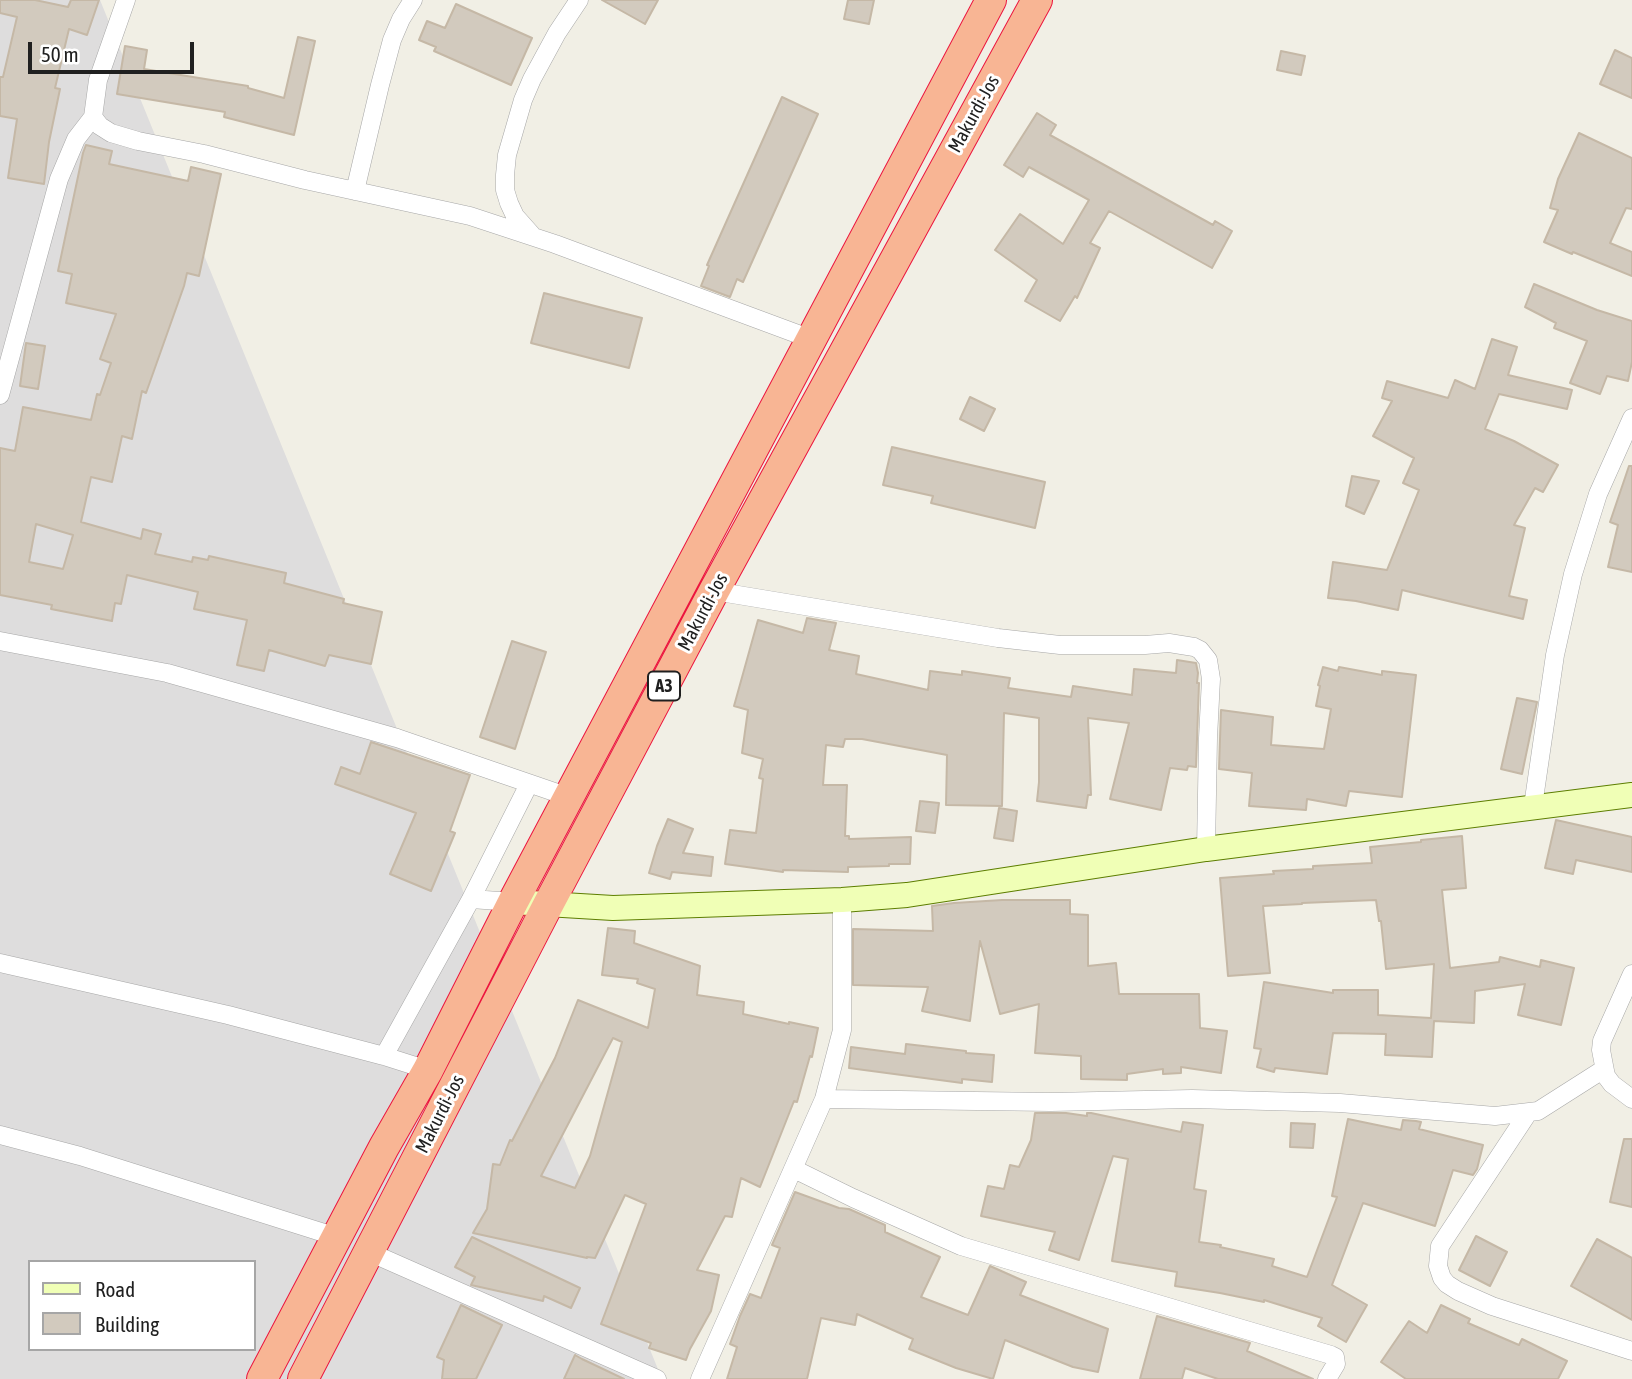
<!DOCTYPE html>
<style>
body{margin:0}
#map{position:relative;width:1632px;height:1379px;overflow:hidden;background:#f1efe5;font-family:"Asap Condensed",sans-serif}
canvas{display:block}
.legend{position:absolute;left:28px;top:1260px;width:228px;height:91px;box-sizing:border-box;background:#fff;border:2px solid #a6a6a6;margin:0;padding:9px 12px;list-style:none;font-size:21px;color:#202020}
.legend li{display:flex;align-items:center;gap:14px;height:35px}
.legend b{width:35px;border:2px solid #a6a6a6}
.scale{position:absolute;left:28px;top:42px;width:166px;height:32px;box-sizing:border-box;border:4px solid #202020;border-top:0;padding-left:9px;font-size:21px;line-height:24px;white-space:nowrap;color:#202020;-webkit-text-stroke:5px #fff;paint-order:stroke}
</style>
<div id="map">
<canvas width="1632" height="1379"></canvas>
<ul class="legend">
<li><b style="height:9px;background:#f0ffb6"></b>Road</li>
<li><b style="height:19px;background:#d2cabe"></b>Building</li>
</ul>
<div class="scale">50 m</div>
</div>
<script>
const c = document.querySelector('canvas').getContext('2d');
c.lineJoin = 'round';
function paint(path, color) {
  c.fillStyle = color;
  c.fill(path, 'evenodd');
}
function poly(rows) {
  const path = new Path2D();
  for (const r of rows) {
    path.moveTo(r[0], r[1]);
    for (let i = 2; i < r.length; i += 2) path.lineTo(r[i], r[i + 1]);
  }
  return path;
}
function stroke(path, color, width, dash) {
  c.strokeStyle = color;
  c.lineWidth = width;
  c.lineCap = dash ? 'butt' : 'round';
  c.setLineDash(dash || []);
  c.stroke(path);
}
function drawText(font, color, halo, rows, align = 'center') {
  c.font = font + ' "Asap Condensed",sans-serif';
  c.lineWidth = 6;
  c.setLineDash([]);
  c.textBaseline = 'middle';
  c.strokeStyle = halo;
  c.fillStyle = color;
  for (const [text, x, y, turn = 0] of rows) {
    c.save();
    c.translate(x, y);
    c.rotate((+turn || 0) * Math.PI / 180);
    c.textAlign = isNaN(turn) ? turn : align;
    if (halo) c.strokeText(text, 0, 0);
    c.fillText(text, 0, 0);
    c.restore();
  }
}
paint(poly([
 [0,0,100,0,662,1379,0,1379],
 [30,1262,254,1262,254,1349,30,1349]
]), '#dedddd');
const building = poly([
 [0,0,35,0,68,7,71,0,99,0,87,35,69,29,55,88,60,89,49,142,44,184,8,178,17,119,0,116,0,77,3,77,17,17,0,13,0,0],
 [602,0,658,0,645,24,602,0],
 [848,0,874,0,869,24,844,19,848,0],
 [456,4,532,38,511,85,434,51,436,47,419,40,427,21,445,28,456,4],
 [298,37,315,41,294,135,224,117,225,112,117,94,125,46,147,50,144,69,248,86,248,88,284,98,298,37],
 [1615,50,1632,58,1632,98,1600,84,1615,50],
 [1281,51,1305,56,1301,75,1277,70,1281,51],
 [782,97,818,114,743,282,737,279,730,297,701,286,709,266,707,265,782,97],
 [1037,113,1056,125,1050,135,1213,225,1215,221,1232,231,1212,268,1109,211,1090,243,1100,248,1077,298,1075,296,1060,321,1025,301,1037,280,995,250,1020,214,1063,244,1089,200,1029,167,1023,177,1004,165,1037,113],
 [1579,133,1632,158,1632,209,1626,208,1610,243,1632,252,1632,276,1573,252,1572,254,1544,242,1558,210,1550,208,1558,179,1579,133],
 [86,145,112,151,109,164,188,181,191,167,221,174,199,276,187,273,184,286,146,393,142,391,132,439,122,436,112,482,91,477,81,522,141,539,143,529,161,534,155,554,192,562,193,557,208,560,209,556,286,573,284,583,344,599,343,603,382,612,371,664,329,655,325,666,269,650,264,671,237,665,247,620,194,609,198,592,127,575,121,604,115,603,112,621,51,609,52,605,0,595,0,448,15,451,23,407,91,420,97,394,100,395,111,363,100,359,116,314,66,303,72,274,58,271,83,153,86,145],
 [36,524,73,535,63,569,29,562,36,524],
 [1534,284,1597,310,1632,321,1632,362,1628,381,1607,376,1600,394,1570,383,1587,341,1554,328,1556,323,1525,307,1534,284],
 [544,293,642,318,629,368,531,343,544,293],
 [1492,339,1517,347,1508,375,1572,390,1567,409,1499,394,1485,429,1514,441,1558,465,1543,492,1535,488,1514,525,1525,528,1509,596,1527,600,1523,619,1402,590,1398,610,1356,601,1328,598,1333,562,1387,570,1419,490,1403,483,1414,458,1373,436,1392,401,1382,398,1387,381,1448,398,1455,380,1475,389,1492,339],
 [26,343,45,346,38,389,20,386,26,343],
 [970,397,995,409,984,431,960,419,970,397],
 [892,447,1045,482,1035,528,931,503,933,496,883,485,892,447],
 [1629,466,1632,466,1632,572,1608,567,1618,525,1610,522,1629,466],
 [1352,476,1379,481,1364,514,1346,506,1352,476],
 [807,618,836,623,829,650,859,656,856,674,928,690,930,671,962,675,962,671,1010,678,1008,688,1071,697,1073,686,1132,695,1134,669,1176,673,1177,660,1196,663,1198,673,1197,683,1199,683,1196,767,1188,766,1187,770,1170,768,1161,810,1110,799,1129,723,1088,718,1091,795,1088,795,1086,808,1037,801,1039,782,1039,718,1004,713,1002,806,946,805,947,755,862,739,845,739,843,747,826,745,823,785,847,785,845,836,849,836,849,839,911,837,910,864,889,864,889,866,848,867,848,872,783,870,783,872,725,864,730,830,756,833,763,779,759,778,763,759,742,753,748,710,734,706,758,620,803,633,807,618],
 [512,641,546,652,515,749,480,737,512,641],
 [1323,667,1338,671,1339,667,1382,675,1382,671,1416,675,1402,797,1349,791,1346,806,1307,799,1306,810,1249,806,1252,773,1219,769,1221,710,1273,717,1271,745,1324,749,1331,709,1316,706,1320,686,1318,685,1323,667],
 [1517,698,1537,702,1522,774,1501,769,1517,698],
 [371,742,470,775,450,831,455,833,431,891,390,874,416,813,335,784,341,767,360,774,371,742],
 [920,801,939,803,935,833,916,831,920,801],
 [999,808,1017,811,1013,841,994,838,999,808],
 [668,819,693,829,683,853,713,857,711,876,672,872,670,879,649,873,657,846,668,819],
 [1556,820,1632,837,1632,872,1576,860,1573,874,1545,868,1556,820],
 [1462,836,1466,888,1442,890,1450,968,1499,962,1500,957,1540,967,1541,960,1574,968,1561,1025,1518,1015,1525,984,1475,991,1474,1023,1434,1021,1432,1057,1385,1055,1386,1034,1333,1033,1327,1074,1275,1068,1274,1072,1257,1067,1261,1049,1254,1048,1264,982,1333,993,1333,990,1378,990,1378,1015,1431,1018,1434,964,1386,969,1381,921,1379,921,1376,900,1302,903,1302,904,1263,906,1270,973,1228,976,1220,878,1274,874,1273,871,1313,869,1313,866,1372,863,1370,847,1421,842,1421,840,1462,836],
 [1002,900,1070,900,1070,914,1088,915,1088,966,1116,963,1119,994,1199,994,1200,1028,1227,1031,1221,1073,1181,1067,1181,1073,1163,1074,1163,1069,1127,1074,1127,1080,1081,1079,1081,1056,1035,1053,1039,1004,1000,1014,980,941,970,1021,922,1011,928,987,853,985,853,929,933,931,932,906,954,903,1002,900],
 [608,928,635,931,634,943,700,966,697,995,744,1002,743,1014,789,1024,789,1022,818,1028,812,1057,810,1056,797,1102,794,1101,760,1187,741,1178,732,1217,725,1216,697,1270,719,1275,711,1311,690,1349,686,1360,649,1348,651,1343,601,1324,646,1204,625,1195,595,1258,587,1257,587,1258,473,1233,487,1209,493,1164,500,1165,510,1140,512,1141,555,1058,578,1000,648,1028,655,989,637,983,638,979,602,975,608,928],
 [613,1038,622,1042,590,1156,575,1188,541,1176,613,1038],
 [906,1044,966,1051,966,1053,994,1055,992,1082,962,1079,962,1083,849,1068,851,1047,905,1054,906,1044],
 [1035,1113,1066,1113,1087,1116,1087,1113,1091,1113,1181,1132,1183,1122,1203,1125,1194,1189,1206,1191,1199,1242,1221,1245,1220,1247,1274,1259,1272,1266,1307,1277,1337,1197,1332,1196,1348,1119,1401,1130,1403,1120,1416,1121,1421,1122,1419,1129,1483,1145,1477,1169,1473,1175,1453,1170,1435,1226,1363,1203,1332,1285,1367,1305,1346,1342,1318,1326,1322,1318,1264,1300,1264,1302,1220,1293,1175,1286,1177,1272,1112,1261,1128,1159,1113,1156,1079,1260,1049,1250,1055,1232,981,1216,988,1186,1004,1189,1010,1165,1019,1167,1031,1140,1035,1113],
 [1291,1123,1315,1124,1313,1148,1290,1147,1291,1123],
 [1624,1139,1632,1139,1632,1207,1610,1202,1624,1139],
 [795,1192,839,1208,849,1209,885,1225,885,1232,940,1257,921,1297,968,1315,990,1266,1026,1282,1020,1295,1108,1329,1098,1372,1073,1367,1005,1340,993,1379,956,1368,909,1349,913,1339,857,1314,855,1325,821,1318,807,1379,727,1379,737,1347,730,1344,740,1316,750,1294,761,1298,780,1248,772,1245,795,1192],
 [1476,1236,1507,1252,1490,1286,1459,1270,1476,1236],
 [472,1237,580,1288,571,1308,544,1296,543,1301,471,1285,475,1277,455,1267,472,1237],
 [1597,1239,1632,1258,1632,1320,1571,1286,1597,1239],
 [461,1305,502,1325,476,1379,442,1379,444,1360,437,1357,461,1305],
 [1441,1305,1470,1319,1468,1323,1519,1345,1522,1339,1567,1361,1558,1379,1406,1379,1381,1362,1409,1321,1427,1333,1441,1305],
 [1157,1316,1250,1343,1247,1351,1313,1379,1218,1379,1185,1368,1182,1379,1140,1379,1157,1316],
 [575,1355,582,1359,624,1379,564,1379,575,1355]
]);
paint(building, '#d2cabe');
stroke(building, '#c5b8a6', 2);
const minor = poly([
 [93,117,100,126,111,133,138,141,204,154,305,180,470,216,555,244,811,339],
 [355,191,380,85,392,40,401,19,413,0],
 [531,234,515,216,509,203,505,190,505,175,507,155,523,100,532,79,557,33,579,0],
 [0,395,59,179,76,139,93,117,98,80,126,0],
 [714,591,998,638,1060,645,1145,645,1169,643,1194,647,1200,650,1208,660,1211,679,1208,738,1206,849],
 [0,641,167,673,397,738,569,797],
 [1533,806,1555,655,1573,574,1598,494,1632,418],
 [471,899,513,902],
 [0,963,228,1015,384,1056,428,1070],
 [1632,974,1602,1041,1601,1050,1606,1076,1612,1084,1632,1099],
 [384,1056,471,899,529,784],
 [824,1099,1051,1102,1192,1099,1340,1103,1495,1116,1538,1111,1604,1069],
 [1528,1113,1440,1246,1438,1266,1442,1278,1447,1284,1458,1291,1492,1306,1632,1351],
 [0,1135,80,1156,337,1237],
 [794,1169,853,1198,961,1246,1331,1355,1335,1357,1336,1364,1327,1379],
 [369,1252,657,1379],
 [700,1379,824,1099,842,1030,842,900]
]);
const secondary = poly([
 [513,902,613,908,842,900,907,895,1206,849,1632,795]
]);
const trunk = poly([
 [262,1379,384,1147,428,1070,513,902,991,0],
 [303,1379,548,905,714,591,1037,0]
]);
stroke(minor, '#a7a7a7', 19);
stroke(secondary, '#5d7e00', 26);
stroke(trunk, '#ec153e', 32);
stroke(minor, '#fff', 18);
stroke(secondary, '#f0ffb6', 24);
stroke(trunk, '#f8b594', 30);
for (const [x, y, w] of [
 [664,686,32]
]) {
  const box = new Path2D();
  box.roundRect(x - w / 2, y - 14.5, w, 29, 5);
  c.fillStyle = '#fff';
  c.fill(box);
  stroke(box, '#202020', 2);
}
drawText('bold 18px', '#202020', null, [
 ["A3",664,686]
]);
drawText('19px', '#202020', '#fff', [
 ["Makurdi-Jos",974,114,-61],
 ["Makurdi-Jos",703,612,-62],
 ["Makurdi-Jos",440,1114,-63]
]);
</script>
